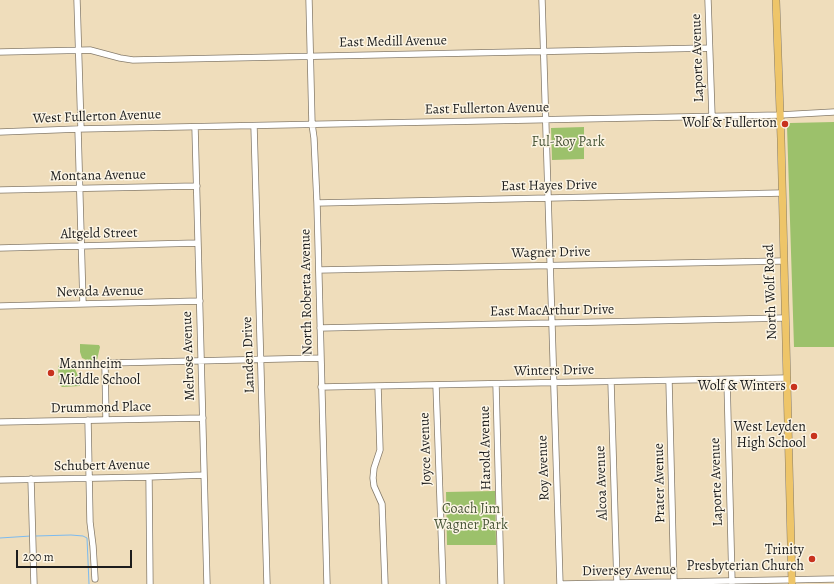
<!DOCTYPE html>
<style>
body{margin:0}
#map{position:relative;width:834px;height:584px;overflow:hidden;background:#efddbb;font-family:Alegreya,serif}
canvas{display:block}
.scale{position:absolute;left:16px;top:550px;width:116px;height:18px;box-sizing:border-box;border:2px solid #1c1c1c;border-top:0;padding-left:5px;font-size:12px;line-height:14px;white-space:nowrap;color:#1c1c1c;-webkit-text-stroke:3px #fcf5e5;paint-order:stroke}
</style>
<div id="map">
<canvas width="834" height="584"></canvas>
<div class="scale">200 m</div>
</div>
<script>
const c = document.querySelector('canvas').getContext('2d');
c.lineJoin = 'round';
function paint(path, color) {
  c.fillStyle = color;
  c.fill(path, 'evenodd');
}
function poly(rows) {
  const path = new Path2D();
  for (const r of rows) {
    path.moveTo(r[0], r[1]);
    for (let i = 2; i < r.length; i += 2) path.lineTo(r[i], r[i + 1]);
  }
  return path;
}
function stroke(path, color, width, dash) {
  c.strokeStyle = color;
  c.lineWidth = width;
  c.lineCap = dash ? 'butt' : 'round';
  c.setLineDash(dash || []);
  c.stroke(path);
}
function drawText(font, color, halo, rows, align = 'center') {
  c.font = font + ' Alegreya,serif';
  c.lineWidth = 3;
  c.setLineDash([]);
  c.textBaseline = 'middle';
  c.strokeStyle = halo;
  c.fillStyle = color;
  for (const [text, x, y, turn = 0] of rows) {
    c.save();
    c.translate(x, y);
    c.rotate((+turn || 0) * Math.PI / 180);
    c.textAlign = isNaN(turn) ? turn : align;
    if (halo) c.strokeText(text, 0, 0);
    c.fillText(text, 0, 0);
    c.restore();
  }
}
paint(poly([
 [834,122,834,347,794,347,787,126,790,123],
 [584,127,584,159,552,160,551,128],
 [80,344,99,345,100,347,97,360,91,362,82,358,80,352],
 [63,364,66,364,75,369,80,380,80,386,62,387,59,384,58,366],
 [495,491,496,545,447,545,446,492]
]), '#9cc16b');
stroke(poly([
 [36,536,71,535,83,536,87,538,89,584],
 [0,538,31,536]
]), '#7bbaef', 1);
const minor = poly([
 [77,0,81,129],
 [309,0,312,124,314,138,317,203,327,584],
 [542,0,560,584],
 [708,0,712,116],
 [0,52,90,50,120,58,133,60,709,48],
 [254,126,267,584],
 [195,127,207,584],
 [78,129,83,304],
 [0,132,78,129,780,115,834,112],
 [0,190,197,186],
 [317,203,782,193],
 [0,248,198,243],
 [319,270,783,261],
 [0,306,200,301],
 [320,328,785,318],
 [727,380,732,583],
 [669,381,674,584],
 [611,382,617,584],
 [496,384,501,584],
 [436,385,443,584],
 [378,386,380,450,374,468,373,478,374,486,382,504,385,584],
 [321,387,787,378],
 [88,420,90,522,93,546,95,579],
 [106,420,105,366,109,363,321,358],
 [0,422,203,418],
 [149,477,150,584],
 [31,479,34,584],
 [0,480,149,477,204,475],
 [563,584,834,579]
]);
const major = poly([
 [776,0,781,139,792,584]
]);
stroke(minor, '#867c6c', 7);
stroke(major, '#867c6c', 8);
stroke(minor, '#fff', 5.5);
stroke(major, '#eec569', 7);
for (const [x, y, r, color] of [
 [785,124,4,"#c8321e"],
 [51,373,4,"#c8321e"],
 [794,387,4,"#c8321e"],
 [814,436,4,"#c8321e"],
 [812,559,4,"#c8321e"]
]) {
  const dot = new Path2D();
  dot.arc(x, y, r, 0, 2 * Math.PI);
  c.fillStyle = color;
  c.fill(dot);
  stroke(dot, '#fcf5e5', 1.5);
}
drawText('14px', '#1c1c1c', '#fcf5e5', [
 ["East Medill Avenue",393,42,-1],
 ["Laporte Avenue",698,58,-92],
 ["East Fullerton Avenue",487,109,-1],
 ["West Fullerton Avenue",97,117,-2],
 ["Montana Avenue",98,176,-1],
 ["East Hayes Drive",549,186,-1],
 ["Altgeld Street",99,234,-1],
 ["Wagner Drive",551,253,-1],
 ["Nevada Avenue",100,292,-1],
 ["North Roberta Avenue",307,292,-91],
 ["North Wolf Road",771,292,-92],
 ["East MacArthur Drive",552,311,-1],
 ["Landen Drive",249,355,-92],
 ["Melrose Avenue",189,356,-92],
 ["Winters Drive",554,371,-1],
 ["Drummond Place",101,408,-1],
 ["Harold Avenue",486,448,-91],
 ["Joyce Avenue",426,449,-92],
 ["Schubert Avenue",102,466,-1],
 ["Roy Avenue",544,468,-92],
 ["Laporte Avenue",717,482,-92],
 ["Alcoa Avenue",602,483,-92],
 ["Prater Avenue",660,483,-91],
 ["Diversey Avenue",629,571,-1]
]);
drawText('14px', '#1c1c1c', '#fcf5e5', [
 ["Wolf & Fullerton",777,124],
 ["Mannheim",59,365,"left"],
 ["Middle School",59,381,"left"],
 ["Wolf & Winters",786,387],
 ["West Leyden",806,428],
 ["High School",806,444],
 ["Trinity",804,551],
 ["Presbyterian Church",804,567]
], 'right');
drawText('14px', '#495638', '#fcf5e5', [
 ["Ful-Roy Park",568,143],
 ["Coach Jim",471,510],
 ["Wagner Park",471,526]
]);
</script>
